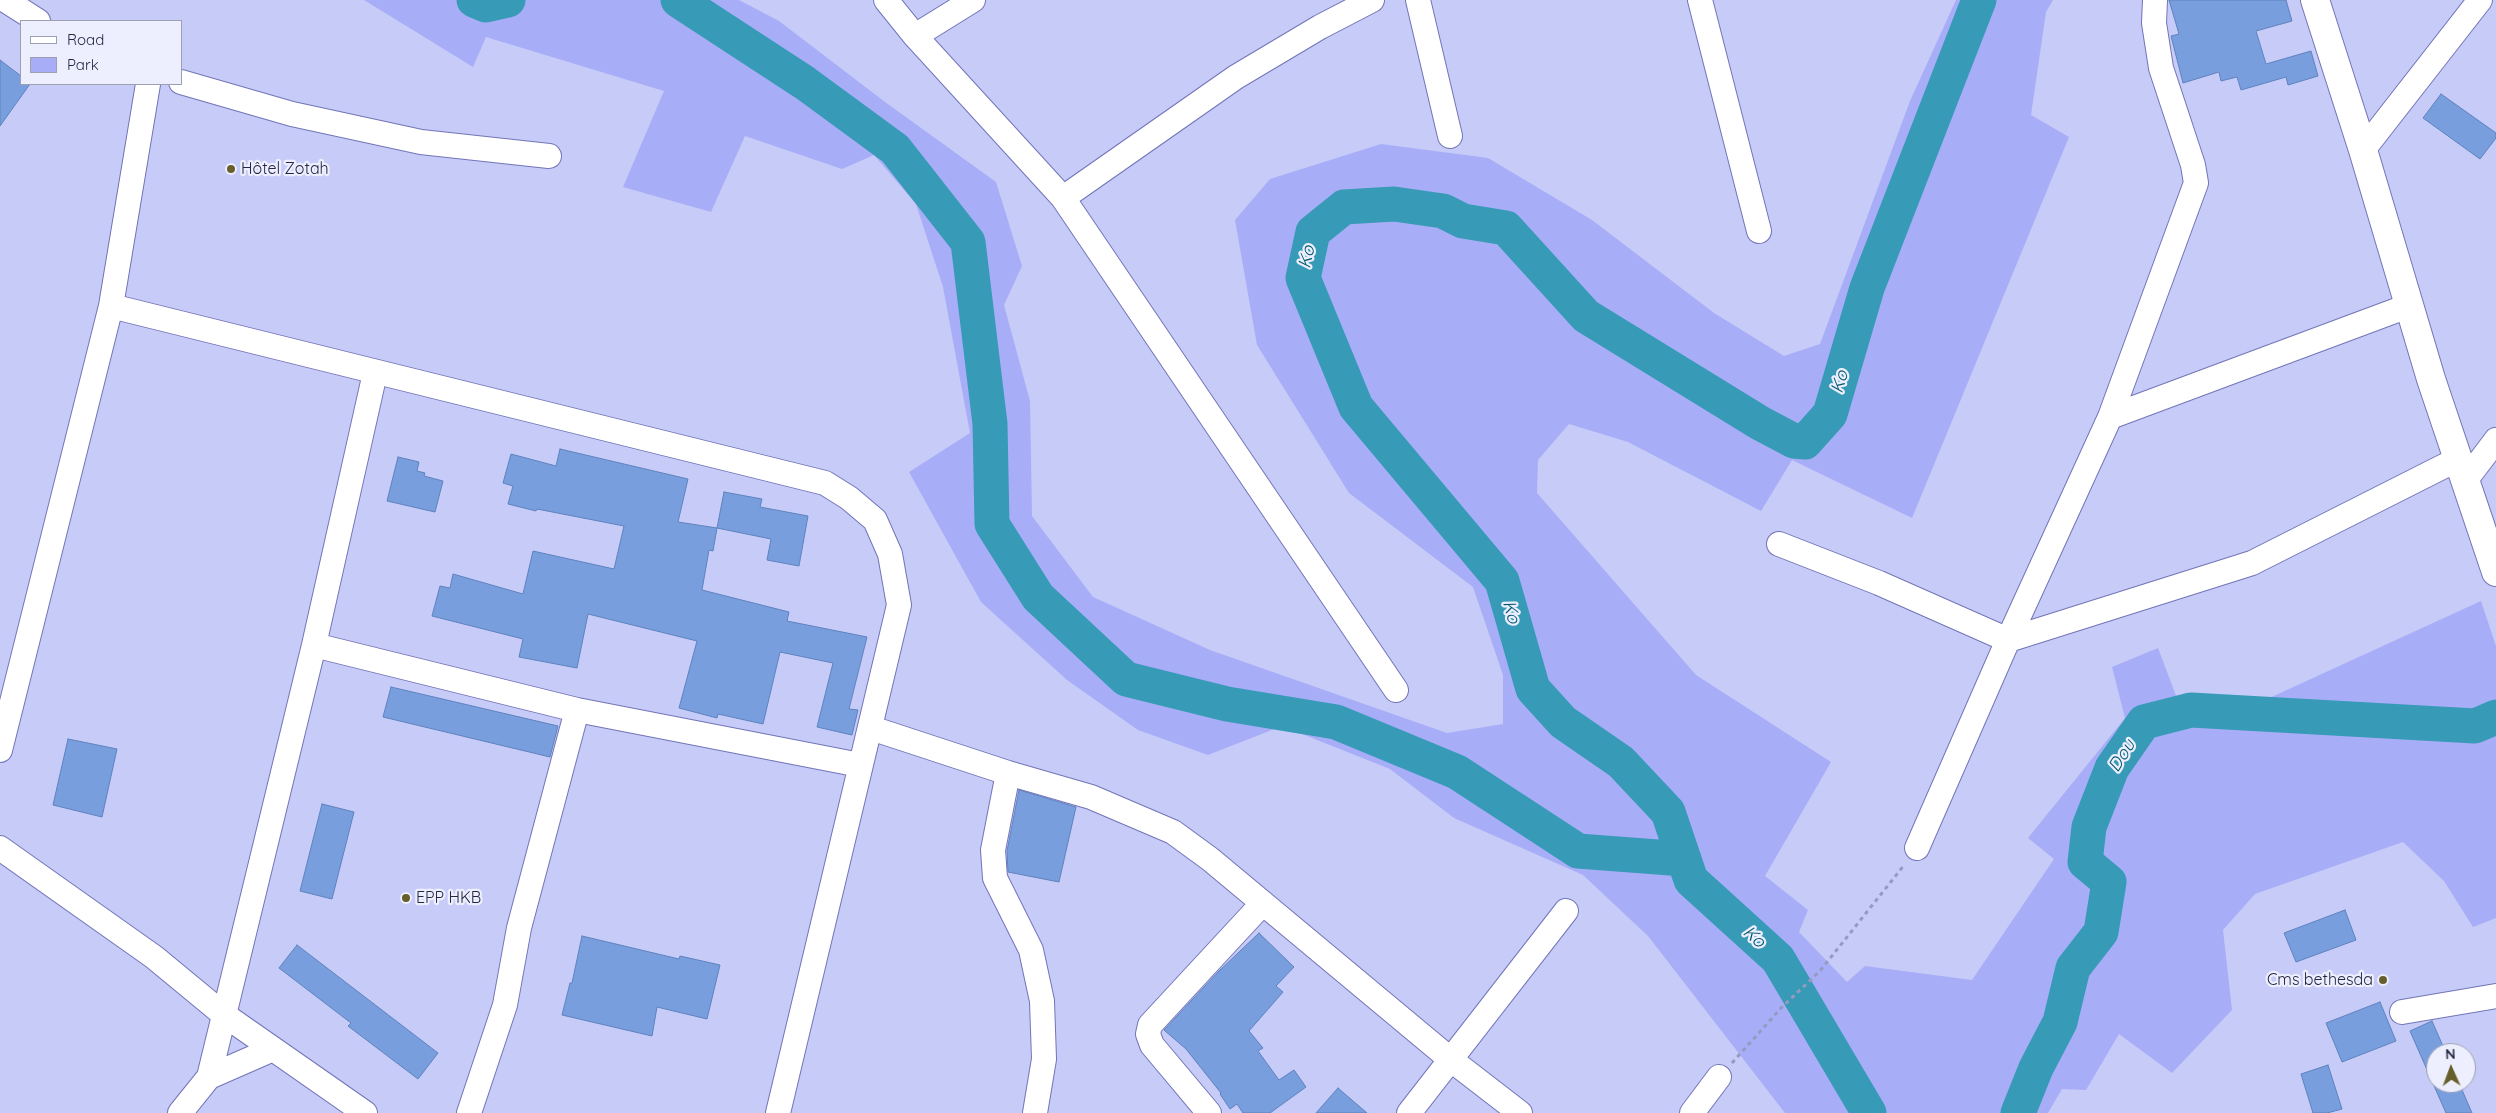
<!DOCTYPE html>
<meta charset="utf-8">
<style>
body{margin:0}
#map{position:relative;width:2496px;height:1113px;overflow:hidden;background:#c7cbf7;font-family:Quicksand,sans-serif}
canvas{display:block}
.legend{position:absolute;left:20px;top:20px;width:162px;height:65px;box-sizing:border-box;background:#edeffe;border:1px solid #9d9fb3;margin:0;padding:6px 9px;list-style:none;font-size:15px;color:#252642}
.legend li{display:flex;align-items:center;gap:10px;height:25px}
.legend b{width:25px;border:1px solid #9d9fb3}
.north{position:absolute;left:2426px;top:1043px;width:50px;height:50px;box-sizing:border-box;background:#edeffe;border:1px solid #9d9fb3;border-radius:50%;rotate:358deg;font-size:14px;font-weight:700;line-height:20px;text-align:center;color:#252642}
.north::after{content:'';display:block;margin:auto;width:18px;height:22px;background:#675f2b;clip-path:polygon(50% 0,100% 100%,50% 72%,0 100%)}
</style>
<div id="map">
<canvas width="2496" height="1113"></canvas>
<ul class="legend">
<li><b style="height:6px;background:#fff"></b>Road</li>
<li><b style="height:14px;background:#a8adf8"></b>Park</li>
</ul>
<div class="north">N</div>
</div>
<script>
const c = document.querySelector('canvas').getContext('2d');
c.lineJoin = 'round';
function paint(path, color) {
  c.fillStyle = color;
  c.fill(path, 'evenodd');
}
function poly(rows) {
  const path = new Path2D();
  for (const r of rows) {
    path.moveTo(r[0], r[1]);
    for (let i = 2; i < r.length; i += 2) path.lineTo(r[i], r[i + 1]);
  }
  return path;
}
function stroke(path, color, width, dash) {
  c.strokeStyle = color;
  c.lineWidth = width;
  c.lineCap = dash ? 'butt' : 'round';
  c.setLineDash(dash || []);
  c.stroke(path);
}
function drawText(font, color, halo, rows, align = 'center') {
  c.font = font + ' Quicksand,sans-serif';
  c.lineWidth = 4.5;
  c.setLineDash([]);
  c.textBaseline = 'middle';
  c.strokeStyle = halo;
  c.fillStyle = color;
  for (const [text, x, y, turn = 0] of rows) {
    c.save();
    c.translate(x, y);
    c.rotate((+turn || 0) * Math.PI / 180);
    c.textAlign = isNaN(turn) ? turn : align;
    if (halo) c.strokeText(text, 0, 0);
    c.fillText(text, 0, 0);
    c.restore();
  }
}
paint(poly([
 [364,0,739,0,779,21,885,102,996,182,1022,266,1004,305,1030,401,1032,516,1093,597,1210,650,1447,733,1503,724,1503,675,1473,587,1349,493,1257,345,1235,220,1270,179,1381,144,1488,158,1592,220,1714,313,1784,356,1820,344,1910,101,1956,0,2053,0,2046,12,2031,115,2069,137,1912,518,1792,460,1761,511,1628,442,1569,424,1538,460,1537,493,1696,675,1831,762,1765,876,1808,910,1799,932,1847,982,1865,966,1972,980,2054,859,2028,838,2125,718,2112,667,2158,648,2178,701,2265,700,2481,601,2496,646,2496,918,2473,927,2444,881,2403,842,2255,894,2223,930,2232,1010,2172,1073,2119,1034,2086,1090,2062,1089,2048,1113,1785,1113,1648,936,1583,875,1454,818,1390,769,1282,726,1208,755,1138,730,1067,680,981,602,909,472,970,433,943,287,916,204,874,155,842,169,745,136,711,212,623,187,664,91,486,37,473,67]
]), '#a8adf8');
stroke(poly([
 [474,0,486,5,508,0],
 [678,0,805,83,895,149,968,242,990,424,992,524,1038,597,1126,679,1227,704,1336,722,1457,772,1578,851,1684,859],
 [1869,1113,1778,959,1691,880,1668,812,1621,762,1563,722,1533,689,1502,581,1356,407,1303,278,1313,232,1344,207,1394,204,1443,211,1463,221,1506,228,1586,316,1760,423,1794,441,1805,442,1830,414,1867,288,1979,0],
 [2018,1113,2036,1068,2060,1022,2073,968,2101,932,2109,882,2085,862,2089,827,2112,768,2144,722,2191,710,2475,726,2496,717]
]), '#379ab6', 35);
const building = poly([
 [2169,0,2286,0,2292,21,2256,31,2266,64,2311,51,2318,76,2288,85,2286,77,2241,90,2237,77,2221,81,2219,72,2183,83,2171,36,2179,34,2169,0],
 [0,60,21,76,21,84,30,84,0,126,0,60],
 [2441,94,2496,133,2496,138,2480,159,2423,118,2441,94],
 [560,449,688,479,678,522,717,528,713,551,709,550,702,590,789,612,787,621,867,637,849,709,858,710,852,735,817,727,833,663,780,652,763,724,718,714,717,718,679,708,697,641,588,614,577,668,519,657,523,639,432,616,440,586,450,588,453,574,523,594,533,551,614,569,624,526,537,509,536,511,508,504,513,486,503,483,511,454,556,466,560,449],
 [398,457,419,462,417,471,425,473,424,476,443,481,435,512,387,501,398,457],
 [724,492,762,499,760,507,808,516,799,566,767,560,771,539,717,528,724,492],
 [391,687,558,726,550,757,383,717,391,687],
 [68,739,117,749,102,817,53,805,68,739],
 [1019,790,1076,807,1059,882,1008,872,1007,851,1019,790],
 [322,804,354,812,332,899,300,891,322,804],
 [2345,910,2356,940,2296,962,2284,933,2345,910],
 [1259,933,1294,967,1276,986,1283,992,1249,1031,1263,1048,1258,1051,1279,1080,1294,1070,1306,1087,1270,1113,1243,1113,1237,1104,1230,1109,1220,1094,1221,1093,1186,1049,1164,1030,1219,971,1259,933],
 [582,936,679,959,680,956,720,965,707,1019,657,1007,652,1036,562,1015,570,983,572,983,582,936],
 [297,945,438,1053,418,1079,348,1026,351,1023,279,968,297,945],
 [2380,1002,2396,1041,2342,1062,2326,1023,2380,1002],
 [2432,1021,2446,1053,2436,1053,2436,1083,2459,1083,2472,1113,2446,1113,2410,1031,2432,1021],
 [2328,1065,2342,1109,2327,1113,2313,1113,2301,1074,2328,1065],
 [1338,1088,1367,1113,1316,1113,1338,1088]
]);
paint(building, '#799edd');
stroke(building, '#5e82bf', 1);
const minor = poly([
 [5,0,38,21],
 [886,0,915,36,1063,198,1396,690],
 [1418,0,1450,136],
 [1700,0,1759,231],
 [915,36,973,0],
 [181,82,292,114,421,142,549,156],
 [2363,150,2480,0],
 [1063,198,1236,77,1320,27,1372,0],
 [111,306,825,483,849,498,875,520,890,554,899,605,778,1113],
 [2110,417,2408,306],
 [2465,481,2496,440],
 [1779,544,1879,583,2008,640,2252,563,2458,459],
 [314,645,577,710,519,928,505,1005,469,1113],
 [577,710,860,765],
 [871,728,1008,773,1091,797,1173,832,1210,859,1450,1059,1520,1113],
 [0,750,111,306,148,84],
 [1008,773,993,850,995,878,1031,950,1042,1001,1044,1059,1035,1113],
 [0,848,154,957,223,1014,365,1113],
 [1917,848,2008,640,2110,417,2196,183,2193,165,2161,68,2154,23,2155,0],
 [2402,1012,2496,996],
 [209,1077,273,1049],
 [180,1113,209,1077,314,645,375,373],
 [1209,1113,1152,1045,1148,1034,1150,1025,1263,903],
 [1409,1113,1566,911],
 [1692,1113,1719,1077]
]);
const major = poly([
 [2315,0,2363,150,2431,379,2496,572]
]);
stroke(minor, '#7275b8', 26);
stroke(major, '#7275b8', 30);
stroke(poly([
 [1732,1063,1782,1007,1820,971,1905,864]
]), '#9699c0', 3, [4, 4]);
stroke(minor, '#fff', 24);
stroke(major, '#fff', 28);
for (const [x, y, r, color] of [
 [231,169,5,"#675f2b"],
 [406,898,5,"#675f2b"],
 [2383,980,5,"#675f2b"]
]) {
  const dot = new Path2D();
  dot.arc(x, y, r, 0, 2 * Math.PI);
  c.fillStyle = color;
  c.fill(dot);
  stroke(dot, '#edeffe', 2);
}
drawText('16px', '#252642', '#edeffe', [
 ["Hôtel Zotah",241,169],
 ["EPP HKB",416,898],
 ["Cms bethesda",2373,980,"right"]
], 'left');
drawText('italic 18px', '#03596e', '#edeffe', [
 ["Ko",1307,257,-77],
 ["Ko",1840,382,-74],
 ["Ko",1511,612,74],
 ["Dou",2122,756,-58],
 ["Ko",1754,937,42]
]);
</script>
